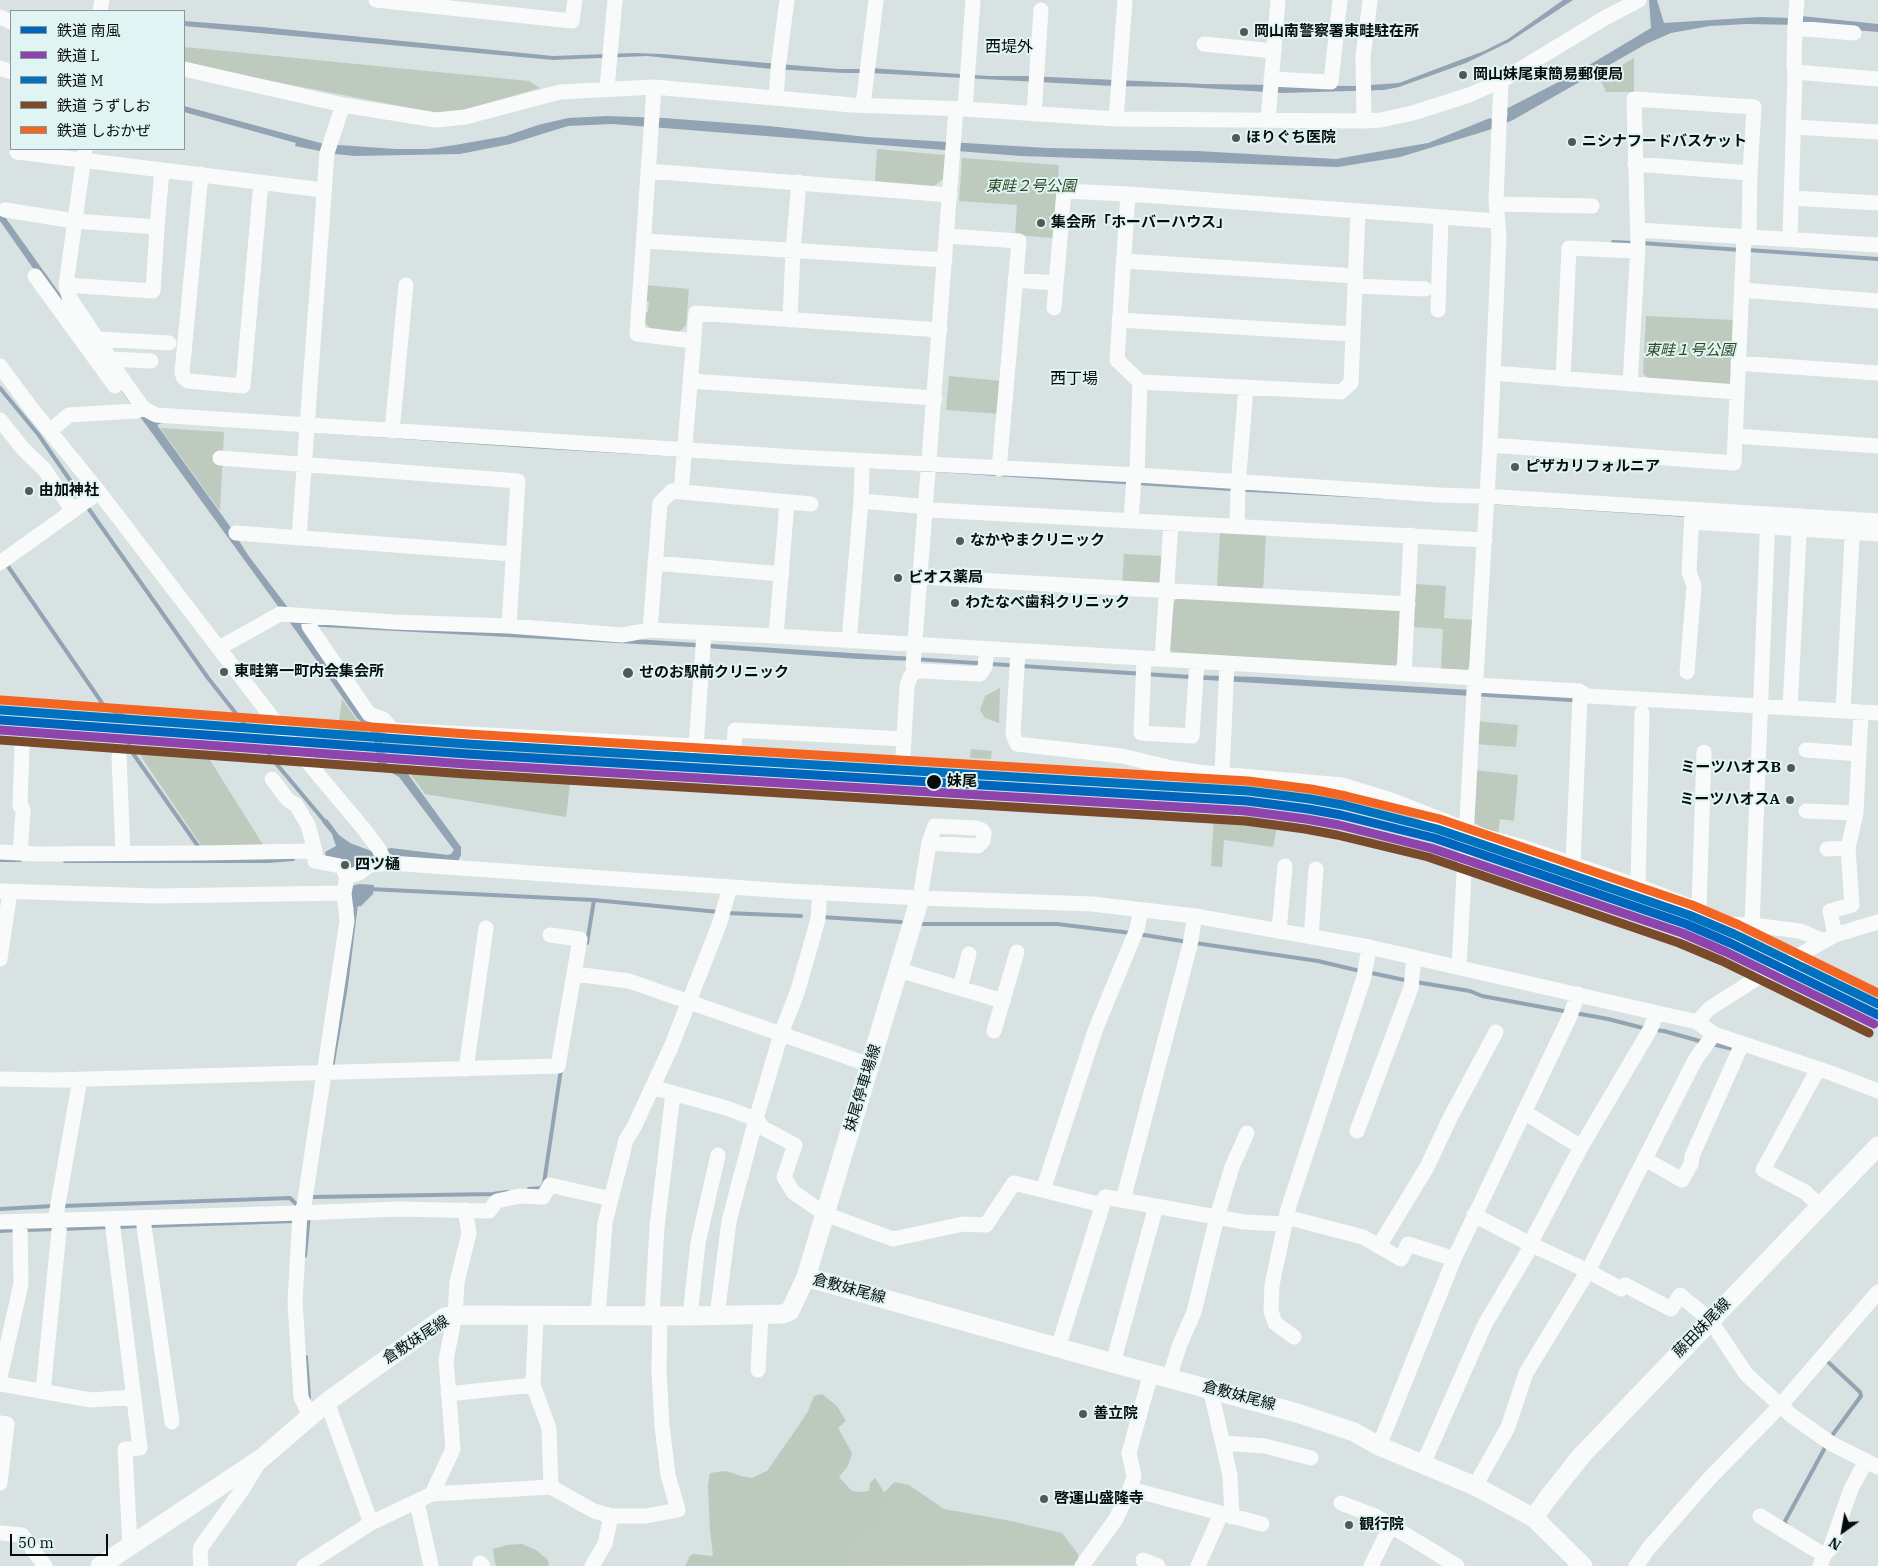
<!DOCTYPE html>
<meta charset="utf-8">
<style>
body{margin:0}
#map{position:relative;width:1878px;height:1566px;overflow:hidden;background:#d8e2e2;font-family:"IBM Plex Serif","Noto Sans JP",serif}
canvas{display:block}
.legend{position:absolute;left:10px;top:10px;width:175px;height:140px;box-sizing:border-box;background:#e0f4f3;border:1px solid #899897;margin:0;padding:6px 9px;list-style:none;font-size:15px;color:#070d0d}
.legend li{display:flex;align-items:center;gap:10px;height:25px}
.legend b{width:25px;border:1px solid #899897}
.north{position:absolute;left:1818px;top:1506px;width:50px;height:50px;-webkit-text-stroke:4px #e0f4f3;paint-order:stroke;rotate:212deg;font-size:14px;font-weight:700;line-height:20px;text-align:center;color:#070d0d}
.north::after{content:'';display:block;margin:auto;width:18px;height:22px;background:#070d0d;clip-path:polygon(50% 0,100% 100%,50% 72%,0 100%)}
.scale{position:absolute;left:10px;top:1534px;width:98px;height:22px;box-sizing:border-box;border:2px solid #070d0d;border-top:0;padding-left:6px;font-size:15px;line-height:18px;white-space:nowrap;color:#070d0d;-webkit-text-stroke:4px #e0f4f3;paint-order:stroke}
</style>
<div id="map">
<canvas width="1878" height="1566"></canvas>
<ul class="legend">
<li><b style="height:6px;background:#0065bd"></b>鉄道 南風</li>
<li><b style="height:6px;background:#8e44ad"></b>鉄道 L</li>
<li><b style="height:6px;background:#0071be"></b>鉄道 M</li>
<li><b style="height:6px;background:#7a4b2a"></b>鉄道 うずしお</li>
<li><b style="height:6px;background:#f26522"></b>鉄道 しおかぜ</li>
</ul>
<div class="north">N</div>
<div class="scale">50 m</div>
</div>
<script>
const c = document.querySelector('canvas').getContext('2d');
c.lineJoin = 'round';
function paint(path, color) {
  c.fillStyle = color;
  c.fill(path, 'evenodd');
}
function poly(rows) {
  const path = new Path2D();
  for (const r of rows) {
    path.moveTo(r[0], r[1]);
    for (let i = 2; i < r.length; i += 2) path.lineTo(r[i], r[i + 1]);
  }
  return path;
}
function stroke(path, color, width, dash) {
  c.strokeStyle = color;
  c.lineWidth = width;
  c.lineCap = dash ? 'butt' : 'round';
  c.setLineDash(dash || []);
  c.stroke(path);
}
function drawText(font, color, halo, rows, align = 'center') {
  c.font = font + ' "IBM Plex Serif","Noto Sans JP",serif';
  c.lineWidth = 4;
  c.setLineDash([]);
  c.textBaseline = 'middle';
  c.strokeStyle = halo;
  c.fillStyle = color;
  for (const [text, x, y, turn = 0] of rows) {
    c.save();
    c.translate(x, y);
    c.rotate((+turn || 0) * Math.PI / 180);
    c.textAlign = isNaN(turn) ? turn : align;
    if (halo) c.strokeText(text, 0, 0);
    c.fillText(text, 0, 0);
    c.restore();
  }
}
paint(poly([
 [184,47,529,81,540,88,446,115,184,64],
 [1634,58,1634,92,1606,92,1600,78],
 [877,149,945,155,943,179,934,186,875,181],
 [962,158,1059,165,1053,238,1015,235,1017,205,959,201],
 [646,285,689,289,686,325,679,332,651,329,644,322,644,312,648,312,649,302,645,301],
 [1646,316,1735,320,1732,383,1726,388,1651,381,1643,373],
 [949,376,1002,381,999,414,946,410],
 [160,428,224,432,220,511],
 [1220,530,1266,533,1263,592,1217,589],
 [1124,554,1163,556,1162,581,1157,587,1122,585],
 [1416,584,1446,586,1444,618,1474,620,1472,664,1464,673,1441,671,1443,629,1413,627],
 [1178,597,1396,608,1402,612,1400,661,1392,668,1178,656,1170,650,1174,602],
 [1000,688,999,723,985,718,980,710,985,696],
 [342,699,362,727,372,734,372,742,321,739,321,733,337,734],
 [368,717,392,735,738,752,738,759,628,755,628,761,384,744,380,728],
 [1476,721,1518,725,1516,747,1475,744],
 [134,746,205,752,265,848,203,848],
 [971,749,992,751,991,759,970,758],
 [1473,770,1518,775,1514,821,1500,819,1498,835,1472,822],
 [1189,774,1342,789,1442,826,1444,831,1370,812,1333,806,1242,794,1157,791,1155,784,1161,782,1186,782],
 [1245,815,1360,835,1439,854,1277,826,1273,847,1224,840,1222,867,1211,866,1214,817,1244,820],
 [894,1482,909,1485,944,1509,1006,1520,1062,1533,1078,1554,1078,1565,820,1566,819,1564]
]), '#becabe');
paint(poly([
 [400,765,571,777,566,817,425,794,407,769],
 [822,1394,837,1406,846,1421,838,1428,852,1453,848,1466,839,1477,852,1491,859,1492,869,1491,870,1483,875,1478,889,1500,883,1505,880,1523,860,1536,849,1548,843,1563,847,1566,685,1566,690,1556,693,1554,713,1556,710,1531,708,1486,710,1473,726,1471,741,1476,752,1478,767,1471,799,1425,808,1411,814,1396],
 [522,1544,536,1550,548,1560,549,1566,497,1566,495,1564,493,1549,507,1545]
]), '#bbcabc');
paint(poly([
 [1563,0,1573,0,1509,42,1466,63,1399,87,1384,90,1283,93,1185,87,1113,86,870,73,844,73,772,69,647,56,553,60,184,26,184,21,262,27,553,56,634,53,662,54,838,69,861,69,870,68,989,76,1027,76,1205,84,1355,86,1399,83,1484,51,1508,39],
 [1649,0,1657,0,1664,23,1760,17,1791,18,1801,16,1878,24,1878,32,1799,25,1747,24,1710,26,1671,33,1646,44,1513,120,1489,130,1400,157,1338,167,1021,156,612,124,568,126,510,144,460,154,355,156,335,154,295,146,296,143,184,112,184,106,324,144,396,149,428,149,455,145,506,136,538,125,568,118,607,116,664,118,769,126,867,137,1047,148,1198,151,1336,159,1428,143,1490,118,1494,120,1506,116,1508,114,1506,109,1574,74,1651,28],
 [0,210,146,414,1499,501,1759,522,1521,506,1231,491,919,471,530,448,164,422,157,425,229,525,248,555,295,617,1191,675,1258,677,1520,693,1754,713,1189,679,916,661,858,659,692,647,304,626,365,715,380,729,387,764,405,770,461,847,461,855,457,863,351,868,348,862,326,858,325,852,336,846,332,834,322,822,327,819,339,835,350,843,374,852,391,848,448,855,451,854,454,850,399,777,381,767,377,762,373,734,357,718,296,631,58,304,0,221],
 [360,884,374,885,373,894,361,906,353,907,350,889,354,885]
]), '#92a4b3');
stroke(poly([
 [1613,242,1634,243],
 [1641,243,1741,250],
 [1748,250,1878,259],
 [0,388,38,434,83,499],
 [86,505,208,678,249,730],
 [5,562,102,703,106,708,124,716,130,721],
 [129,745,132,752,200,849],
 [269,755,327,824],
 [0,860,20,860],
 [65,861,268,861,293,859],
 [369,889,594,900,719,912],
 [726,913,801,916],
 [821,917,901,922],
 [919,924,1057,924,1131,933],
 [1138,934,1188,942],
 [587,943,594,900],
 [1195,943,1318,961,1360,971],
 [1367,972,1409,981],
 [1416,982,1470,991,1482,996,1569,1012],
 [1575,1013,1608,1019,1647,1029],
 [1654,1030,1664,1031,1703,1042],
 [1712,1044,1737,1050],
 [332,1068,346,986,356,904],
 [529,1189,541,1188,544,1183,561,1069],
 [312,1197,493,1194,507,1192],
 [62,1206,290,1198,298,1206],
 [0,1209,53,1206],
 [147,1226,295,1221],
 [117,1227,140,1226],
 [62,1229,110,1227],
 [25,1230,55,1229],
 [0,1231,18,1230],
 [305,1256,309,1215],
 [306,1357,309,1398],
 [1827,1361,1860,1392,1861,1396,1831,1437],
 [1786,1524,1784,1523,1827,1444]
]), '#92a4b3', 4);
stroke(poly([
 [376,0,572,21,575,0],
 [100,11,102,0],
 [0,17,11,22],
 [1795,28,1854,33],
 [1204,44,1274,51],
 [0,68,11,72],
 [184,69,343,105,436,120,465,117,560,92,654,87,852,105,965,109,1116,119,1364,121,1381,120,1413,113,1469,95,1501,81,1603,19,1639,0],
 [1795,72,1878,79],
 [1271,79,1331,82,1340,0],
 [654,87,637,334,693,341],
 [607,88,615,0],
 [776,98,778,69,787,0],
 [863,105,876,0],
 [956,109,913,666,917,670,922,671,980,674,985,667,987,649],
 [965,109,973,0],
 [1034,114,1041,10],
 [1116,119,1125,0],
 [1268,120,1278,0],
 [1364,121,1363,57,1370,0],
 [1794,127,1878,132],
 [85,149,66,285,69,297,109,357,114,367,143,408,156,415,795,457,1137,475,1439,495,1498,497,1878,521],
 [17,152,323,190],
 [1635,164,1750,173],
 [648,171,950,195],
 [201,174,182,373,184,378,188,381,243,386,261,182],
 [1791,198,1878,203],
 [1496,204,1592,206],
 [5,210,75,221,157,227,153,291,66,285],
 [1358,212,1351,383,1341,392,1140,382,1117,360,1128,194,1497,221],
 [157,227,162,170],
 [1638,230,1878,245],
 [947,236,1019,241,999,469],
 [1790,238,1795,72,1794,66,1795,25,1797,0],
 [644,241,945,260],
 [1124,261,1356,276],
 [35,276,115,386],
 [1015,280,1056,283],
 [1355,286,1425,289],
 [1742,290,1878,301],
 [1054,308,1064,191,1128,194],
 [1438,310,1441,217],
 [790,320,793,250,799,182],
 [1119,320,1352,334],
 [97,339,169,343],
 [110,359,151,361],
 [1738,363,1878,373],
 [0,366,31,408,99,492,290,741,363,828,379,849,383,858,390,863,370,865,359,873,347,877,344,893,347,921,304,1206,300,1213,0,1222],
 [1493,373,1736,392],
 [1563,379,1569,248,1637,251],
 [691,381,935,398],
 [1630,384,1638,246,1634,99,1754,107,1750,173,1749,236],
 [0,420,24,450,44,469,73,511],
 [50,431,69,415,136,411,143,408],
 [392,431,406,285],
 [1736,436,1878,446],
 [1490,445,1734,463,1744,236],
 [220,458,518,481,509,626],
 [1137,475,1140,382],
 [681,492,696,313,940,330],
 [861,501,918,506,932,510,1485,540],
 [1131,521,1134,475],
 [1692,522,1878,534],
 [1237,526,1238,486,1246,387],
 [236,533,513,554],
 [299,537,327,153,343,105],
 [0,563,99,492],
 [655,563,782,574],
 [921,577,1408,604],
 [308,617,309,626,369,714,383,719,393,730,696,746,704,633],
 [650,630,660,503,672,491,811,504],
 [776,636,787,502],
 [849,641,861,501,862,469],
 [219,648,280,614,394,622,509,626,622,635,650,630,776,636,1476,678],
 [1018,651,1013,734,1017,744,1122,756,1172,768,1197,772,1342,785,1391,800,1483,836,1523,847,1638,886,1692,907,1725,924,1752,925,1800,931,1824,941],
 [1144,658,1141,733,1192,736,1197,661],
 [1162,659,1171,523],
 [1687,672,1694,586,1689,572,1692,512],
 [1404,674,1411,535],
 [1476,685,1579,691,1588,696,1878,713],
 [1790,708,1800,516],
 [1843,711,1853,519],
 [696,746,734,748,735,730,904,739],
 [1806,750,1859,754],
 [903,755,907,686,910,677,917,670],
 [119,757,123,853],
 [1222,774,1227,663],
 [272,779,288,800,296,805,308,825,315,851],
 [1806,811,1856,813],
 [1827,849,1848,848],
 [0,852,38,854,200,853,315,851,315,861,340,866,343,869,347,877],
 [20,853,23,813,23,809,20,806,22,747],
 [390,863,788,891,920,898,1092,904,1195,916,1369,947,1697,1022,1714,1034,1831,1073,1878,1091],
 [1573,864,1580,697,1579,691],
 [1638,886,1642,713],
 [0,891,156,896,344,893],
 [920,898,929,843,935,826,976,828,982,830,984,833,983,841,978,846,929,843],
 [1699,910,1704,752],
 [1752,925,1768,514],
 [1279,931,1285,866],
 [1835,935,1830,911,1852,905,1848,848,1856,813,1861,712],
 [1311,937,1316,869],
 [0,959,10,892],
 [1459,967,1474,691,1476,678,1490,445,1499,237,1496,200,1501,81],
 [899,970,1003,1001],
 [575,974,629,981,870,1065],
 [960,988,969,954],
 [1697,1022,1710,1008,1756,979,1783,968,1803,953,1835,935,1878,922],
 [994,1031,1017,952],
 [466,1069,486,928],
 [1818,1069,1763,1170,1805,1192,1820,1206],
 [0,1079,53,1080,558,1066,580,939,550,935],
 [652,1087,726,1108,756,1119,763,1128,795,1145,784,1177,793,1192,825,1214,893,1239,963,1224,986,1225,1014,1183,1102,1205],
 [1524,1112,1581,1147],
 [1357,1131,1411,988,1414,957],
 [1645,1159,1682,1180,1691,1164,1692,1156,1742,1044],
 [1043,1190,1096,1028,1137,929,1141,910],
 [1123,1200,1190,945,1195,916],
 [1474,1215,1532,1245,1588,1271,1621,1289,1625,1285,1671,1309,1680,1295,1710,1320,1746,1374,1792,1416,1832,1444,1878,1467],
 [1286,1217,1363,1237,1401,1259,1408,1244,1454,1259],
 [143,1219,172,1422],
 [112,1220,140,1448,125,1449,130,1546],
 [55,1221,80,1079],
 [1530,1244,1581,1147,1651,1028,1656,1013],
 [1379,1246,1427,1167,1450,1118,1496,1032],
 [598,1315,605,1223,626,1140,634,1127,671,1047,719,925,730,887],
 [652,1315,657,1227,673,1093],
 [536,1316,533,1385,549,1428,551,1487],
 [690,1316,698,1243,718,1155],
 [717,1316,729,1221,756,1119,781,1034,798,990,818,919,820,892],
 [1294,1337,1275,1323,1271,1311,1272,1285,1288,1209,1364,977,1369,947],
 [1058,1348,1105,1197,1244,1222,1284,1224],
 [1113,1363,1156,1206],
 [758,1370,761,1315],
 [0,1377,21,1284,20,1222],
 [1169,1378,1180,1344,1194,1312,1217,1217,1232,1167,1247,1133],
 [0,1384,91,1400,134,1397],
 [1210,1388,1230,1475,1232,1517],
 [43,1391,60,1221],
 [448,1394,533,1385],
 [310,1417,301,1397,295,1302,300,1213,398,1209,489,1211,497,1201,520,1196,543,1197,550,1185,611,1199],
 [0,1423,7,1424,0,1483],
 [1224,1443,1265,1446,1311,1458],
 [1379,1446,1454,1259,1570,1016,1578,994],
 [1423,1464,1485,1324,1532,1245],
 [1475,1486,1508,1427,1526,1373,1588,1271,1695,1060,1714,1034],
 [1130,1489,1262,1524],
 [432,1494,453,1449,446,1360,455,1315,457,1282,469,1233,465,1210],
 [417,1502,431,1566],
 [1341,1503,1375,1516,1457,1566],
 [1760,1516,1824,1555,1820,1566],
 [371,1523,432,1494,551,1487,594,1511,611,1516,646,1516,678,1510,668,1475,662,1426,659,1371,660,1315],
 [0,1533,22,1535,45,1566],
 [1824,1555,1830,1549,1851,1489,1866,1461],
 [1143,1560,1158,1566],
 [480,1563,483,1566],
 [201,1566,200,1553,201,1547,242,1490,261,1459],
 [304,1566,371,1523,327,1402],
 [592,1566,605,1544,611,1516],
 [1082,1566,1116,1519,1130,1489,1134,1476,1129,1453,1151,1373],
 [1198,1566,1221,1514],
 [1371,1566,1391,1525],
 [1636,1566,1648,1549,1708,1480,1780,1406,1878,1292]
]), '#f9fbfb', 15);
stroke(poly([
 [806,1277,1113,1363,1297,1413,1354,1432,1379,1446,1475,1486,1534,1518,1583,1566],
 [1534,1518,1547,1499,1582,1455,1878,1146],
 [100,1566,262,1458,327,1402,445,1317,455,1315,690,1316,783,1314,790,1311,806,1277,825,1214,920,898]
]), '#f9fbfb', 19);
stroke(poly([
 [0,720,467,754,1247,801,1308,809,1341,815,1434,838,1686,924,1730,943,1878,1015]
]), '#0065bd', 9);
stroke(poly([
 [0,730,466,764,1246,811,1306,819,1339,825,1431,848,1682,933,1726,952,1874,1024]
]), '#8e44ad', 9);
stroke(poly([
 [1,710,468,744,1248,791,1310,799,1343,805,1437,829,1689,915,1734,934,1878,1004]
]), '#0071be', 9);
stroke(poly([
 [0,740,466,774,1245,821,1305,829,1337,835,1428,857,1679,943,1722,961,1869,1033]
]), '#7a4b2a', 9);
stroke(poly([
 [1,700,468,734,1248,781,1311,789,1346,796,1440,819,1692,905,1739,925,1878,993]
]), '#f26522', 9);
for (const [x, y, r, color] of [
 [1244,32,5,"#505858"],
 [1463,75,5,"#505858"],
 [1236,138,5,"#505858"],
 [1572,142,5,"#505858"],
 [1041,223,5,"#505858"],
 [1515,467,5,"#505858"],
 [29,491,5,"#505858"],
 [960,541,5,"#505858"],
 [898,578,5,"#505858"],
 [955,603,5,"#505858"],
 [224,672,5,"#505858"],
 [628,673,6,"#505858"],
 [1791,768,5,"#505858"],
 [934,782,8,"#070d0d"],
 [1790,800,5,"#505858"],
 [345,865,5,"#505858"],
 [1083,1414,5,"#505858"],
 [1044,1499,5,"#505858"],
 [1349,1525,5,"#505858"]
]) {
  const dot = new Path2D();
  dot.arc(x, y, r, 0, 2 * Math.PI);
  c.fillStyle = color;
  c.fill(dot);
  stroke(dot, '#e0f4f3', 2);
}
drawText('bold 15px', '#070d0d', '#e0f4f3', [
 ["岡山南警察署東畦駐在所",1254,32],
 ["岡山妹尾東簡易郵便局",1473,75],
 ["ほりぐち医院",1246,138],
 ["ニシナフードバスケット",1582,142],
 ["集会所「ホーバーハウス」",1051,223],
 ["ピザカリフォルニア",1525,467],
 ["由加神社",39,491],
 ["なかやまクリニック",970,541],
 ["ビオス薬局",908,578],
 ["わたなべ歯科クリニック",965,603],
 ["東畦第一町内会集会所",234,672],
 ["せのお駅前クリニック",639,673],
 ["ミーツハオスB",1781,768,"right"],
 ["ミーツハオスA",1780,800,"right"],
 ["四ツ樋",355,865],
 ["善立院",1093,1414],
 ["啓運山盛隆寺",1054,1499],
 ["観行院",1359,1525]
], 'left');
drawText('italic 15px', '#2f4a22', '#e0f4f3', [
 ["東畦２号公園",1031,187],
 ["東畦１号公園",1690,351]
]);
drawText('bold 15px', '#070d0d', '#e0f4f3', [
 ["妹尾",947,782]
], 'left');
drawText('15px', '#070d0d', '#e0f4f3', [
 ["妹尾停車場線",863,1088,-73],
 ["倉敷妹尾線",849,1289,15],
 ["藤田妹尾線",1702,1328,-46],
 ["倉敷妹尾線",416,1340,-33],
 ["倉敷妹尾線",1239,1396,15]
]);
drawText('16px', '#070d0d', '#e0f4f3', [
 ["西堤外",1009,47],
 ["西丁場",1074,379]
]);
</script>
